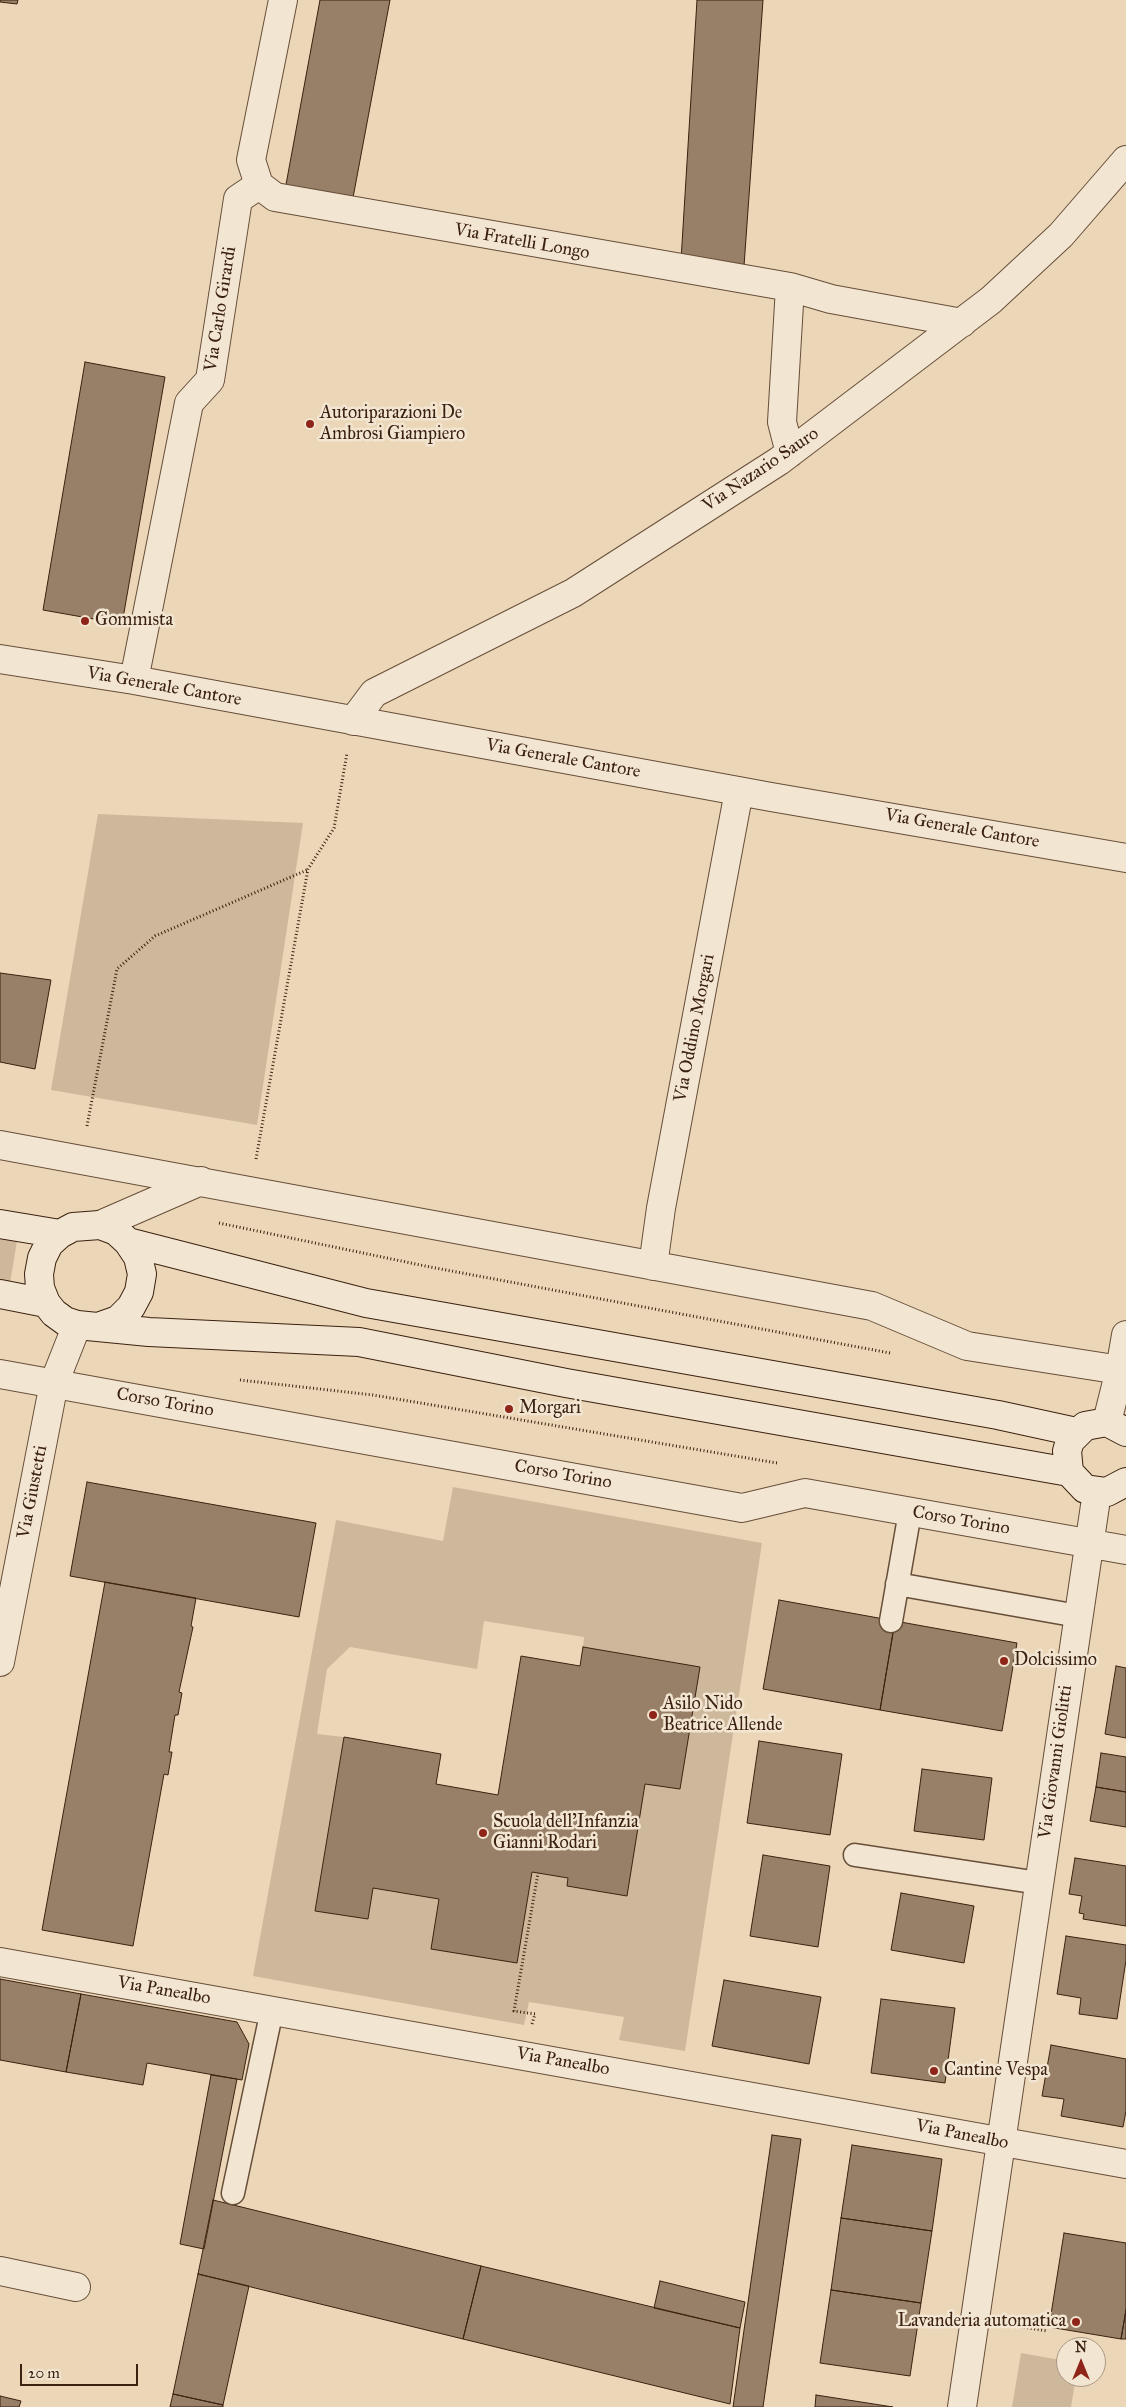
<!DOCTYPE html>
<style>
body{margin:0}
#map{position:relative;width:1126px;height:2407px;overflow:hidden;background:#ebd7b8;font-family:"IM FELL Great Primer",serif}
canvas{display:block}
.north{position:absolute;left:1056px;top:2337px;width:50px;height:50px;box-sizing:border-box;background:#f2e5d1;border:1px solid #a99783;border-radius:50%;rotate:0deg;font-size:14px;font-weight:700;line-height:20px;text-align:center;color:#3b210f}
.north::after{content:'';display:block;margin:auto;width:18px;height:22px;background:#8f2418;clip-path:polygon(50% 0,100% 100%,50% 72%,0 100%)}
.scale{position:absolute;left:20px;top:2364px;width:118px;height:22px;box-sizing:border-box;border:2px solid #3b210f;border-top:0;padding-left:6px;font-size:15px;line-height:18px;white-space:nowrap;color:#3b210f;-webkit-text-stroke:4px #f2e5d1;paint-order:stroke}
</style>
<div id="map">
<canvas width="1126" height="2407"></canvas>
<div class="north">N</div>
<div class="scale">20 m</div>
</div>
<script>
const c = document.querySelector('canvas').getContext('2d');
c.lineJoin = 'round';
function paint(path, color) {
  c.fillStyle = color;
  c.fill(path, 'evenodd');
}
function poly(rows) {
  const path = new Path2D();
  for (const r of rows) {
    path.moveTo(r[0], r[1]);
    for (let i = 2; i < r.length; i += 2) path.lineTo(r[i], r[i + 1]);
  }
  return path;
}
function stroke(path, color, width, dash) {
  c.strokeStyle = color;
  c.lineWidth = width;
  c.lineCap = dash ? 'butt' : 'round';
  c.setLineDash(dash || []);
  c.stroke(path);
}
function drawText(font, color, halo, rows, align = 'center') {
  c.font = font + ' "IM FELL Great Primer",serif';
  c.lineWidth = 5;
  c.setLineDash([]);
  c.textBaseline = 'middle';
  c.strokeStyle = halo;
  c.fillStyle = color;
  for (const [text, x, y, turn = 0] of rows) {
    c.save();
    c.translate(x, y);
    c.rotate((+turn || 0) * Math.PI / 180);
    c.textAlign = isNaN(turn) ? turn : align;
    if (halo) c.strokeText(text, 0, 0);
    c.fillText(text, 0, 0);
    c.restore();
  }
}
paint(poly([
 [98,814,303,823,257,1125,51,1090],
 [0,1231,18,1235,10,1283,0,1281],
 [453,1487,762,1543,685,2051,619,2040,624,2017,529,2002,524,2025,253,1976,336,1520,443,1541],
 [484,1621,584,1637,583,1647,700,1667,680,1789,645,1784,627,1896,567,1886,568,1878,532,1872,517,1963,439,1899,373,1888,368,1919,315,1911,344,1737,317,1734,327,1669,350,1647,477,1669],
 [1021,2353,1066,2361,1066,2377,1076,2377,1071,2407,1012,2407]
]), '#cdb89b');
const building = poly([
 [0,0,18,0,17,4,0,2,0,0],
 [320,0,390,0,352,203,285,190,320,0],
 [697,0,763,0,744,266,681,260,697,0],
 [85,362,165,377,122,624,43,610,85,362],
 [0,973,51,980,35,1069,0,1062,0,973],
 [87,1482,316,1523,299,1617,70,1576,87,1482],
 [105,1582,196,1598,191,1626,193,1627,179,1692,182,1693,178,1715,175,1715,169,1752,172,1752,168,1775,164,1774,133,1946,42,1930,105,1582],
 [779,1600,895,1621,880,1710,763,1689,779,1600],
 [895,1621,1017,1643,1002,1731,880,1710,895,1621],
 [583,1647,700,1667,680,1789,645,1784,627,1896,567,1886,568,1878,532,1872,517,1963,431,1949,439,1899,373,1888,368,1919,315,1911,344,1737,441,1754,436,1784,498,1795,521,1656,580,1666,583,1647],
 [1116,1666,1126,1668,1126,1738,1105,1734,1116,1666],
 [759,1741,842,1754,830,1835,747,1823,759,1741],
 [1101,1753,1126,1757,1126,1792,1096,1787,1101,1753],
 [922,1769,992,1778,984,1840,914,1831,922,1769],
 [1096,1787,1126,1792,1126,1827,1090,1821,1096,1787],
 [763,1855,830,1866,818,1947,750,1936,763,1855],
 [1075,1858,1126,1866,1126,1926,1083,1919,1084,1914,1079,1913,1082,1896,1069,1894,1075,1858],
 [901,1893,974,1906,964,1963,891,1950,901,1893],
 [1066,1936,1126,1945,1126,1960,1117,2019,1079,2014,1081,1998,1057,1994,1066,1936],
 [0,1979,81,1994,66,2072,0,2060,0,1979],
 [724,1980,821,1997,809,2064,712,2046,724,1980],
 [81,1994,237,2022,249,2044,242,2080,147,2063,143,2085,66,2072,81,1994],
 [881,1999,955,2008,945,2083,871,2073,881,1999],
 [1051,2045,1126,2059,1126,2111,1123,2127,1061,2116,1064,2099,1042,2096,1051,2045],
 [211,2075,237,2079,204,2249,180,2244,211,2075],
 [772,2135,801,2139,763,2407,733,2407,772,2135],
 [852,2145,942,2159,932,2231,841,2218,852,2145],
 [213,2200,481,2266,463,2339,198,2274,213,2200],
 [841,2218,932,2231,921,2303,831,2290,841,2218],
 [1064,2233,1126,2243,1126,2310,1121,2339,1049,2327,1064,2233],
 [481,2266,740,2328,730,2404,463,2339,481,2266],
 [198,2274,249,2286,223,2405,173,2394,198,2274],
 [660,2281,745,2302,740,2328,654,2308,660,2281],
 [831,2290,921,2303,910,2376,820,2363,831,2290],
 [1126,2310,1126,2339,1121,2339,1126,2310],
 [173,2394,223,2405,223,2407,170,2407,173,2394],
 [816,2395,893,2407,815,2407,816,2395],
 [0,2396,21,2401,19,2407,0,2407,0,2396]
]);
paint(building, '#978067');
stroke(building, '#3b210f', 1);
const lane = poly([
 [897,1584,1078,1616],
 [891,1621,910,1512],
 [855,1855,1039,1883],
 [233,2193,272,2010]
]);
const street = poly([
 [259,185,275,197,790,287,831,299,962,323],
 [259,185,251,160,283,0],
 [790,287,782,422,790,453],
 [0,659,134,680,771,797,1126,858],
 [134,680,189,403,210,380,238,199,259,185],
 [353,721,374,693,573,593,779,461,991,300,1061,235,1126,160],
 [0,1145,872,1306,967,1346,1126,1371],
 [100,1225,201,1181],
 [653,1266,661,1208,739,791],
 [0,1374,742,1508,805,1493,1126,1550],
 [1107,1422,1120,1370,1126,1335],
 [0,1662,54,1383,77,1325],
 [0,1962,1126,2164],
 [0,2271,76,2287],
 [962,2407,1097,1492]
]);
const secondary = poly([
 [0,1224,60,1234],
 [128,1242,366,1303,998,1415,1076,1432],
 [0,1294,46,1303],
 [101,1326,118,1320,131,1307,139,1292,142,1274,138,1257,128,1242,116,1231,100,1225,73,1227,60,1234,49,1244,42,1258,39,1274,40,1288,46,1303,54,1313,65,1321,77,1325,149,1332,359,1342,566,1383,1069,1472],
 [1126,1432,1107,1422,1085,1426,1070,1441,1067,1451,1069,1472,1085,1489,1107,1492,1126,1482]
]);
stroke(lane, '#674e39', 25);
stroke(street, '#674e39', 30);
stroke(secondary, '#3b210f', 30);
stroke(poly([
 [87,1126,117,969,155,936,307,870],
 [256,1159,308,869,334,828,347,753],
 [219,1223,430,1267,890,1353],
 [240,1380,373,1395,777,1463],
 [532,2024,535,2014,514,2011,538,1873],
 [1010,2325,1048,2331]
]), '#3b210f', 3, [1, 2.5]);
stroke(lane, '#f2e5d1', 22);
stroke(street, '#f2e5d1', 28);
stroke(secondary, '#f2e5d1', 28);
for (const [x, y, r, color] of [
 [310,424,5,"#8f2418"],
 [85,621,5,"#8f2418"],
 [509,1409,5,"#8f2418"],
 [1004,1661,5,"#8f2418"],
 [653,1715,5,"#8f2418"],
 [483,1833,5,"#8f2418"],
 [934,2071,5,"#8f2418"],
 [1076,2322,5,"#8f2418"]
]) {
  const dot = new Path2D();
  dot.arc(x, y, r, 0, 2 * Math.PI);
  c.fillStyle = color;
  c.fill(dot);
  stroke(dot, '#f2e5d1', 2);
}
drawText('18px', '#3b210f', '#f2e5d1', [
 ["Via Fratelli Longo",522,242,10],
 ["Via Carlo Girardi",221,309,-81],
 ["Via Nazario Sauro",761,470,-34],
 ["Via Generale Cantore",164,687,10],
 ["Via Generale Cantore",563,759,10],
 ["Via Generale Cantore",962,829,10],
 ["Via Oddino Morgari",695,1028,-79],
 ["Corso Torino",165,1403,10],
 ["Corso Torino",563,1475,10],
 ["Via Giustetti",33,1492,-79],
 ["Corso Torino",961,1521,10],
 ["Via Giovanni Giolitti",1056,1762,-82],
 ["Via Panealbo",164,1991,10],
 ["Via Panealbo",563,2062,10],
 ["Via Panealbo",962,2135,11]
]);
drawText('18px', '#3b210f', '#f2e5d1', [
 ["Autoriparazioni De",320,414],
 ["Ambrosi Giampiero",320,435],
 ["Gommista",95,621],
 ["Morgari",519,1409],
 ["Dolcissimo",1014,1661],
 ["Asilo Nido",663,1705],
 ["Beatrice Allende",663,1726],
 ["Scuola dell'Infanzia",493,1823],
 ["Gianni Rodari",493,1844],
 ["Cantine Vespa",944,2071],
 ["Lavanderia automatica",1066,2322,"right"]
], 'left');
</script>
